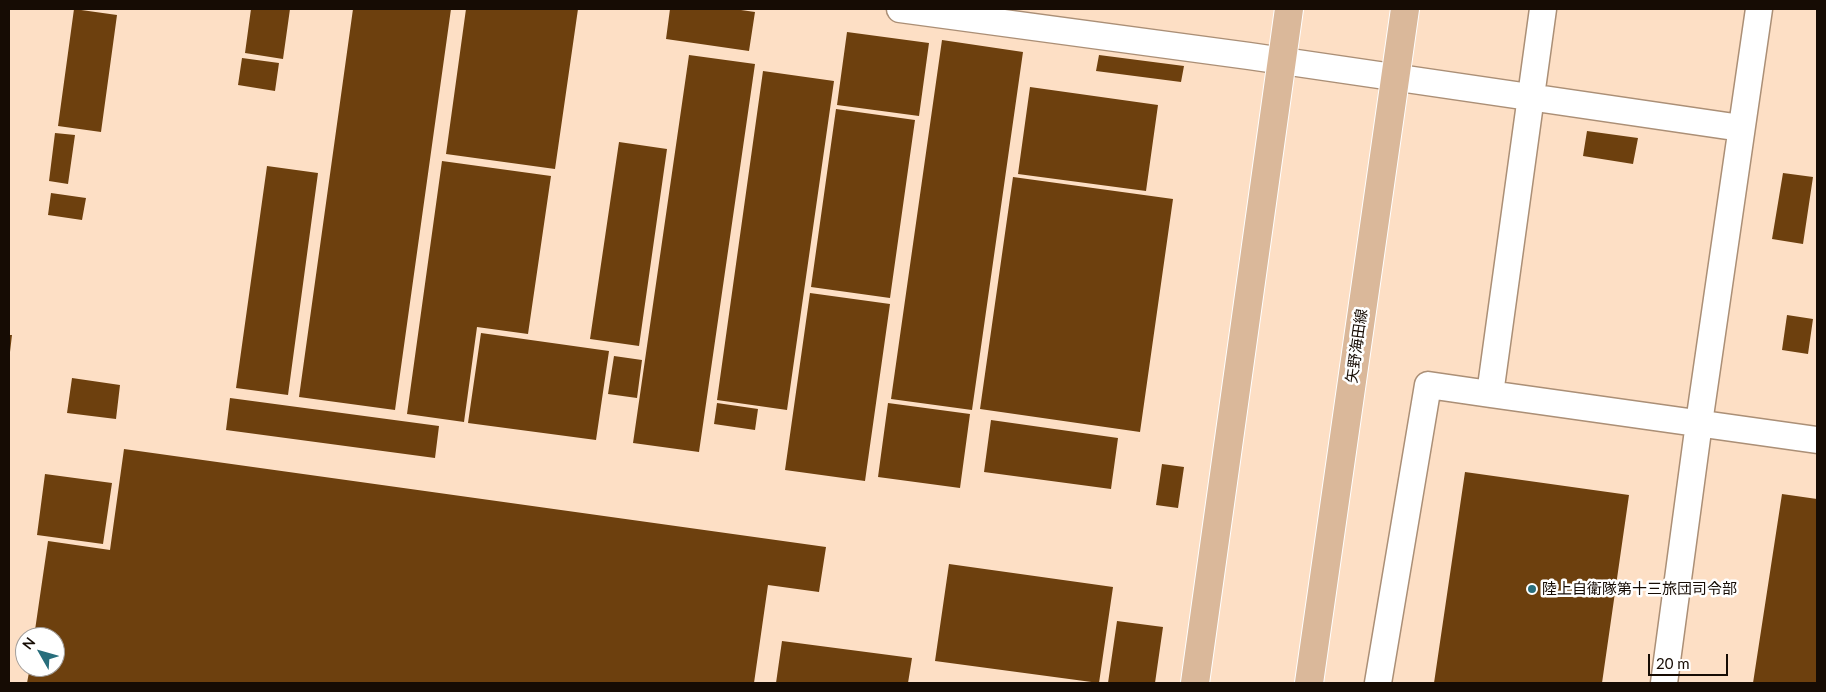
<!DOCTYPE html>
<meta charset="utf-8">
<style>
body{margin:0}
#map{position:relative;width:1826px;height:692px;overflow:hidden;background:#fddfc5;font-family:Lato,sans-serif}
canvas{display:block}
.frame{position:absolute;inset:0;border:10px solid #160c04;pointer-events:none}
.north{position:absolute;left:15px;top:627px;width:50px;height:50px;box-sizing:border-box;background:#fff;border:1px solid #a29e9b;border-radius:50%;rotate:308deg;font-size:14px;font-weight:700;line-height:20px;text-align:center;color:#160c04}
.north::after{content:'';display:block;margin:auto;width:18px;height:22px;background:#286e7c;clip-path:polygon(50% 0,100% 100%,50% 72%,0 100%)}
.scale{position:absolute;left:1648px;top:654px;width:80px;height:22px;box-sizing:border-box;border:2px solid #160c04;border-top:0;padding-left:6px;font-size:15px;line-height:18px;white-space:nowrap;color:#160c04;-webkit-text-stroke:4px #fff;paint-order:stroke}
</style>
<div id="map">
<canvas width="1826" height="692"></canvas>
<div class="frame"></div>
<div class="north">N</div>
<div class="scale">20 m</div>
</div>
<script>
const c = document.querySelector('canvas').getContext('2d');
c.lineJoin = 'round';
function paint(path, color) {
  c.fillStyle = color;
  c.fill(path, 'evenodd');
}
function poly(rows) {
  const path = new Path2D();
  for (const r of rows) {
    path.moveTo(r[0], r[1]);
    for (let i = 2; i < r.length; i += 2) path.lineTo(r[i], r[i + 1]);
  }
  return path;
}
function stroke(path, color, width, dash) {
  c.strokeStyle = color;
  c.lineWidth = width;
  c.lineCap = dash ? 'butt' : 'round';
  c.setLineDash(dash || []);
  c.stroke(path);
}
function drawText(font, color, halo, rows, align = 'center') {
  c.font = font + ' Lato,"Noto Sans JP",sans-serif';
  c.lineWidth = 5;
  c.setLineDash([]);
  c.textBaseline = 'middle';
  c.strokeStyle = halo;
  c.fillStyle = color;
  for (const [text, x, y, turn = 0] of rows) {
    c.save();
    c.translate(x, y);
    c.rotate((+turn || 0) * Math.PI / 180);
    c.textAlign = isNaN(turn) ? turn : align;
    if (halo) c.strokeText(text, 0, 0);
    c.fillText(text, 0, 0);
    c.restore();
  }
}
paint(poly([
 [74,9,117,15,101,132,58,126],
 [251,9,290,9,283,59,245,53],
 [353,9,451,9,395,410,299,397],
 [466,9,578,9,555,169,446,154],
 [670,9,734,9,755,12,749,51,666,39],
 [847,32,929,43,919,116,837,105],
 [942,40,1023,52,972,410,891,399],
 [689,55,755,64,699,452,633,443],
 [1099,55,1184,66,1181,82,1096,71],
 [242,58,279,63,275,91,238,85],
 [763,71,834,81,787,410,717,400],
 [1030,87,1158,105,1146,191,1018,174],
 [836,109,915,120,890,298,811,287],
 [1587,131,1638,138,1633,164,1583,156],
 [55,133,75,135,68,184,49,181],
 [619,142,667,149,639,346,590,339],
 [442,161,551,176,528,334,477,327,464,422,407,414],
 [267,166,318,173,288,395,236,388],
 [1783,173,1813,177,1803,244,1772,239],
 [1013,177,1173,199,1140,432,980,409],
 [51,193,86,198,82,220,48,215],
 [810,293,890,304,865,481,785,470],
 [1787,315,1813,319,1808,354,1782,350],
 [481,333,609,351,596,440,468,423],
 [9,335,12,335,10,352,9,352],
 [614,356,642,360,637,398,608,394],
 [72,378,120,385,116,419,67,413],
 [230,398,439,426,435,458,226,430],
 [717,403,758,409,755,430,714,424],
 [888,403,970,414,960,488,878,477],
 [991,420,1118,438,1111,489,984,472],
 [124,449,826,547,819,592,768,585,754,683,27,683,30,667,55,667,55,637,34,637,48,541,110,550],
 [1162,464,1184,467,1178,508,1156,505],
 [1465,472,1629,495,1602,683,1434,683],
 [45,474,112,483,103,544,37,535],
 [1782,494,1817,499,1817,683,1753,683],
 [949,564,1113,587,1099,683,935,661],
 [1117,621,1163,627,1155,683,1108,683],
 [782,641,912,658,908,683,776,683]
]), '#6d400e');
const minor = poly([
 [900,9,1249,56,1741,128],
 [1490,394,1817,440],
 [1378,683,1428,385,1490,394,1543,9],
 [1664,683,1699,423,1759,9]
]);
const major = poly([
 [1195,683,1289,9],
 [1309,683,1405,9]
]);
stroke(minor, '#ab8f76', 29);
stroke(major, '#fff', 30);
stroke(minor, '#fff', 26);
stroke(major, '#dab89a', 28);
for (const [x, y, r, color] of [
 [1532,589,5,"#286e7c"]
]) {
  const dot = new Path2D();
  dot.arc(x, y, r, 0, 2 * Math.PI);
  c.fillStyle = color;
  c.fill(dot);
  stroke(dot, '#fff', 2);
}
drawText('15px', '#160c04', '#fff', [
 ["矢野海田線",1357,346,-82]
]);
drawText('15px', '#160c04', '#fff', [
 ["陸上自衛隊第十三旅団司令部",1542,589]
], 'left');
</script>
